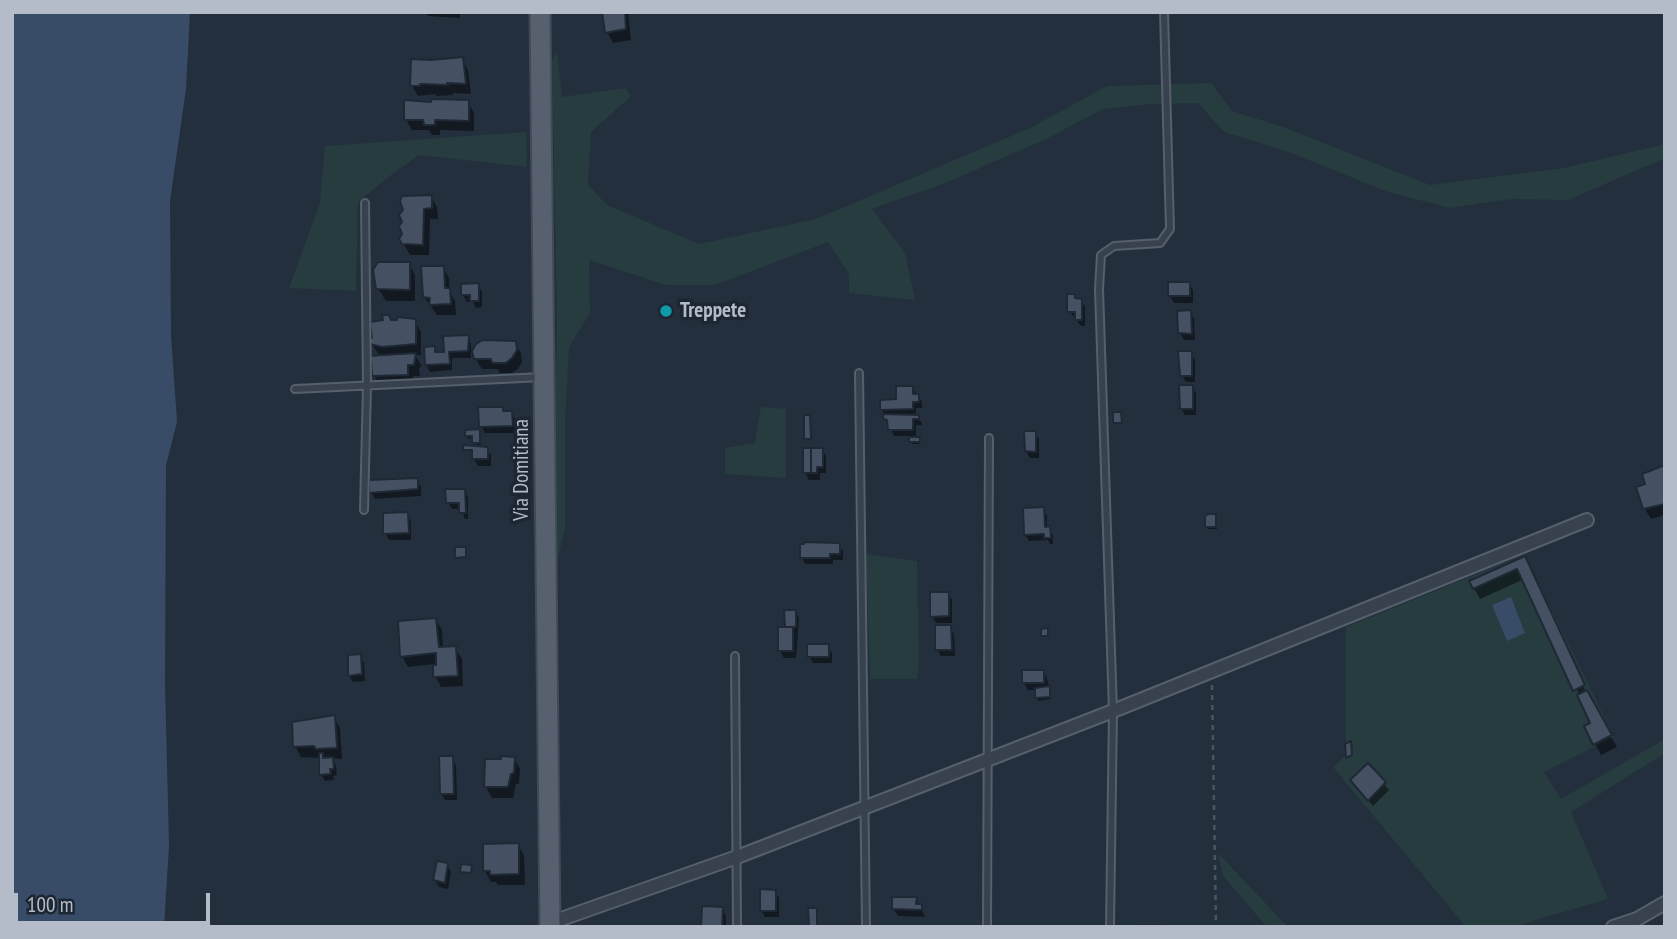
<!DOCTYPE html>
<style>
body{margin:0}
#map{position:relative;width:1677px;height:939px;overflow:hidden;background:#242f3e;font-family:"PT Sans Narrow",sans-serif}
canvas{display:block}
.frame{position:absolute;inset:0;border:14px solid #b4bcc9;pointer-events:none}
.scale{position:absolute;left:14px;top:893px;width:196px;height:32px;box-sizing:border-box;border:4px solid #b4bcc9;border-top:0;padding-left:9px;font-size:21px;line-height:24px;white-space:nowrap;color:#b4bcc9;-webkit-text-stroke:5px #1d2633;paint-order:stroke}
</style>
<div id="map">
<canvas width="1677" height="939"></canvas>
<div class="frame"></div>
<div class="scale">100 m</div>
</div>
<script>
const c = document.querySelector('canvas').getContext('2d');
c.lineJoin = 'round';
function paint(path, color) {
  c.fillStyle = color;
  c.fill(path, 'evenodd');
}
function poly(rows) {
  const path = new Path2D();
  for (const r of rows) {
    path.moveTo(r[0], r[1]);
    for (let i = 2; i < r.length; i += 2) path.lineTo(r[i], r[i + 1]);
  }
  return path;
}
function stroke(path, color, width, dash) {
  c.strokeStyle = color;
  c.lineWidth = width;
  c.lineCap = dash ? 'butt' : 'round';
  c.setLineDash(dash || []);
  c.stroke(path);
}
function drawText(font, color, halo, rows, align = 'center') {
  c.font = font + ' "PT Sans Narrow",sans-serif';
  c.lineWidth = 7;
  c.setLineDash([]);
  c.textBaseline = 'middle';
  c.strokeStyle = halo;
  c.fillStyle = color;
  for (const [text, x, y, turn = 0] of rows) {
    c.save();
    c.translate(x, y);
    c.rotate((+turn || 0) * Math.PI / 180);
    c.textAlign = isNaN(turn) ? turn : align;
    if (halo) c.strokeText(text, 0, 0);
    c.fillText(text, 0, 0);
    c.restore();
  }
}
paint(poly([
 [557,51,562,97,626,88,631,96,591,132,588,185,607,205,699,244,816,219,1030,128,1107,86,1211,83,1232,111,1283,127,1430,185,1564,168,1665,144,1665,158,1568,200,1511,199,1450,208,1388,192,1286,151,1224,132,1198,103,1151,104,1103,109,1046,139,948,182,872,209,905,253,915,300,849,293,849,274,828,242,715,285,666,285,589,260,590,313,569,347,565,422,565,529,556,565,553,494,557,322,552,60],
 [526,132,527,167,419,155,387,178,358,202,356,291,289,288,320,203,325,146],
 [761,407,786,409,786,478,725,474,725,448,755,443],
 [866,554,917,561,919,661,917,679,870,679],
 [1525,555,1614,737,1544,772,1561,799,1665,739,1665,753,1571,812,1608,899,1512,927,1466,927,1333,767,1346,755,1346,627],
 [1218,853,1288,927,1267,927,1223,876]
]), '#263c3f');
paint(poly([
 [12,12,190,12,186,89,170,201,171,336,177,422,166,465,165,683,169,846,164,927,12,927],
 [1511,597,1525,633,1507,641,1492,605]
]), '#394c67');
paint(poly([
 [426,12,460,12,460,18,428,16],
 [604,12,628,12,631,40,613,43,607,32],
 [462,59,468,70,471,94,453,93,453,95,436,96,435,94,418,96,412,86],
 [405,102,468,102,474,113,474,131,440,130,440,135,432,135,429,130,412,130,406,120],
 [431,196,437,207,438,219,430,219,429,255,410,255,402,241,404,219,401,215,404,207],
 [409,264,415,275,415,301,386,301,376,285],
 [443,267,449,278,450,292,455,301,456,315,437,315,424,297],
 [1189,283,1193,290,1193,303,1174,303,1170,296],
 [478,285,482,292,482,307,476,308,473,302,467,302,463,295],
 [1076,300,1081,300,1085,307,1085,326,1081,326,1069,311],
 [1190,312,1194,319,1195,340,1184,340,1180,333],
 [415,321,421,332,421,355,415,355,422,366,419,368,420,376,413,376,413,386,380,387,374,375,373,367,370,361,380,357,372,344,391,322],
 [468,337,471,344,471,358,452,358,452,370,430,372,426,365,434,348,437,354,446,353],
 [515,343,521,353,522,362,518,369,512,373,500,373,498,369,482,369,475,358],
 [1191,353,1195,360,1195,382,1186,382,1182,375],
 [912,387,922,402,922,408,916,408,916,416,922,423,922,425,916,425,916,439,919,439,920,444,912,444,910,436,894,436,882,410,898,401],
 [1192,387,1196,393,1196,415,1185,415,1181,408],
 [502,409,504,412,511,412,515,419,515,433,485,433,481,426],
 [479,431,481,445,476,445,474,438,468,439,467,436],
 [1035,432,1039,439,1039,458,1030,458,1026,451],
 [487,449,491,455,491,466,478,466,474,459],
 [805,449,822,449,826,456,826,473,820,473,820,480,809,480,805,473],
 [1665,467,1665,515,1651,519,1645,509,1647,485],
 [417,480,421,487,421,496,375,499,371,492],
 [464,490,468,497,468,519,465,519,461,509,452,509,448,502],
 [1043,509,1047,516,1047,528,1053,535,1053,544,1050,544,1048,540,1029,541,1025,534],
 [407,514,411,521,411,540,389,540,385,533],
 [1216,516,1217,529,1208,529,1207,526],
 [839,545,843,551,843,560,833,560,833,564,805,564,802,557],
 [1524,558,1588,697,1617,747,1601,755,1586,727,1593,723,1524,579,1480,599,1474,588],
 [948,593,952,600,952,623,936,623,932,616],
 [795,611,799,618,796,658,784,658,780,651],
 [435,619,442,630,443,649,455,648,462,659,463,686,441,687,435,676,435,664,408,667,402,656],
 [950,627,954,634,955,656,941,656,937,649],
 [828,646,832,653,832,663,813,663,809,656],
 [360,656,364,663,365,681,353,682,349,675],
 [1043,671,1047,678,1051,699,1038,701,1036,690,1028,690,1024,683],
 [334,717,340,728,342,759,332,758,336,766,337,775,333,776,334,780,325,781,321,774,321,758,301,757,295,746],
 [452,758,456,765,457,800,445,800,441,793],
 [514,758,520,769,519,784,516,784,513,798,492,798,486,787],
 [1368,765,1389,790,1373,806,1352,781],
 [518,845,524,855,525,885,498,885,496,882,491,882,485,871],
 [447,865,451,872,448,889,439,887,435,880],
 [775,892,779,898,779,917,765,917,761,910],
 [916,899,925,917,898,916,893,909],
 [722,909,726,916,726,927,703,927]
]), '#0007');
const building = poly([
 [602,12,625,12,626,29,605,33,602,12],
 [463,57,466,84,447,83,448,85,420,84,420,86,410,86,411,59,431,60,463,57],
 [431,99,469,100,469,121,435,120,435,125,424,125,423,120,404,120,404,100,431,102,431,99],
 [432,195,432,208,424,209,423,245,402,244,399,239,402,234,399,226,402,222,399,215,403,210,400,201,402,196,432,195],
 [378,262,410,262,410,290,376,289,373,270,378,262],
 [421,266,444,266,445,288,450,288,451,304,429,305,430,298,423,297,421,266],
 [1168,282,1190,282,1190,296,1168,296,1168,282],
 [479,283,479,301,470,301,470,295,461,295,461,284,479,283],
 [1067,294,1075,294,1075,298,1082,299,1082,320,1075,320,1075,312,1067,312,1067,294],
 [1191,310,1192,334,1178,333,1177,311,1191,310],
 [382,315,389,315,391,320,397,320,397,317,416,319,416,344,382,347,370,344,370,338,372,338,370,322,383,320,382,315],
 [469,335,468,351,449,352,450,364,425,365,424,347,435,346,435,352,444,352,443,336,469,335],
 [483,340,516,341,517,350,512,358,506,363,492,363,491,359,474,359,472,351,476,344,483,340],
 [1178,351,1192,351,1192,376,1180,376,1178,351],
 [416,353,414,365,408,365,408,375,372,376,371,361,368,361,368,356,416,353],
 [1179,385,1193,385,1193,409,1180,409,1179,385],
 [896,386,913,386,913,394,919,394,919,402,913,402,913,409,880,410,880,400,896,399,896,386],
 [478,407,503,407,503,411,512,411,513,426,479,427,478,407],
 [1113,412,1121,412,1122,423,1113,423,1113,412],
 [883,414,919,415,919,419,913,419,913,430,888,430,887,420,883,419,883,414],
 [804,415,810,415,811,439,804,439,804,415],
 [480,429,480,443,472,443,472,436,465,436,465,430,480,429],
 [1024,431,1036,431,1036,452,1025,451,1024,431],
 [909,437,920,437,920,442,909,442,909,437],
 [463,445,488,447,488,459,472,459,472,450,463,450,463,445],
 [803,448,811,448,811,473,803,473,803,448],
 [811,448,823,448,823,467,817,467,817,473,811,473,811,448],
 [1665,465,1665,504,1643,509,1636,487,1645,484,1642,474,1665,465],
 [418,478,418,489,369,493,369,480,418,478],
 [445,489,465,489,466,513,459,513,459,503,446,503,445,489],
 [1044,507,1045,527,1050,526,1051,538,1044,538,1044,534,1024,535,1023,508,1044,507],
 [408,512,409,533,383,534,383,513,408,512],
 [1208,514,1216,514,1216,527,1205,527,1205,516,1208,514],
 [804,542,840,543,840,554,830,554,830,558,800,558,800,544,804,544,804,542],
 [455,547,466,547,466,557,455,558,455,547],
 [1525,556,1585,685,1573,691,1517,569,1473,589,1469,581,1525,556],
 [930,592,949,592,949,616,930,617,930,592],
 [784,610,796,610,796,627,785,627,784,610],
 [436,618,439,647,456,646,458,676,433,677,433,665,436,665,436,653,400,657,398,621,436,618],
 [935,625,951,625,952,650,935,650,935,625],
 [778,627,793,627,793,651,778,651,778,627],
 [1048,628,1048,636,1041,636,1041,629,1048,628],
 [807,644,829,644,829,657,807,657,807,644],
 [361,654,362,674,348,676,348,655,361,654],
 [1022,670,1044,670,1044,683,1022,683,1022,670],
 [1050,686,1050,697,1035,698,1035,688,1050,686],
 [1587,690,1612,735,1593,745,1584,726,1590,723,1577,695,1587,690],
 [335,715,337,748,316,749,314,746,293,747,292,722,335,715],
 [1351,741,1352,755,1346,758,1345,744,1351,741],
 [319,753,323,753,323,758,333,757,334,769,330,769,331,774,319,775,319,753],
 [439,756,453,756,454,794,440,794,439,756],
 [501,756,515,757,514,773,511,774,508,787,484,787,485,759,501,759,501,756],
 [1368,763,1386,782,1368,801,1350,780,1368,763],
 [519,843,519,874,490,875,490,871,483,871,483,844,519,843],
 [437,861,448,863,445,883,433,880,437,861],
 [461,864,472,865,471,873,460,872,461,864],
 [760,889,776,890,776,911,760,911,760,889],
 [892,897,917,897,916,904,922,904,922,910,892,909,892,897],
 [702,906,723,907,722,927,701,927,702,906],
 [808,908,817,908,817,927,809,927,808,908],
 [1136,925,1166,925,1166,927,1136,927,1136,925]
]);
paint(building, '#455162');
stroke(building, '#1f2835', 2);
const lane = poly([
 [859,373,866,927],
 [295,389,543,377],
 [364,510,367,385,365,203],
 [735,656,737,927],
 [987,927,989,438],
 [1110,927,1113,711,1099,289,1101,255,1114,246,1160,243,1170,229,1164,12]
]);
const street = poly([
 [550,923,737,857,866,807,1113,711,1587,520],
 [1613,927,1637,919,1665,903]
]);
const primary = poly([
 [540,12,550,927]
]);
stroke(lane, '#565f6c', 10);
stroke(street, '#565f6c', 16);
stroke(primary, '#414a57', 23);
stroke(poly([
 [1212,685,1216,927]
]), '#44595c', 2.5, [5, 5]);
stroke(lane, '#38414e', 6);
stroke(street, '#38414e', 12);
stroke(primary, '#56606e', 19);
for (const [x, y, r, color] of [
 [666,311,7,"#0f9aa8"]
]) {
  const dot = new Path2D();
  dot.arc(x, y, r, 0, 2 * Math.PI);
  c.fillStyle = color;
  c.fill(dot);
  stroke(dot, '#1d2633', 2.5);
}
drawText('bold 21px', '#b4bcc9', '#1d2633', [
 ["Treppete",680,311]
], 'left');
drawText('21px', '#b4bcc9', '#1d2633', [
 ["Via Domitiana",522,470,-90]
]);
</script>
